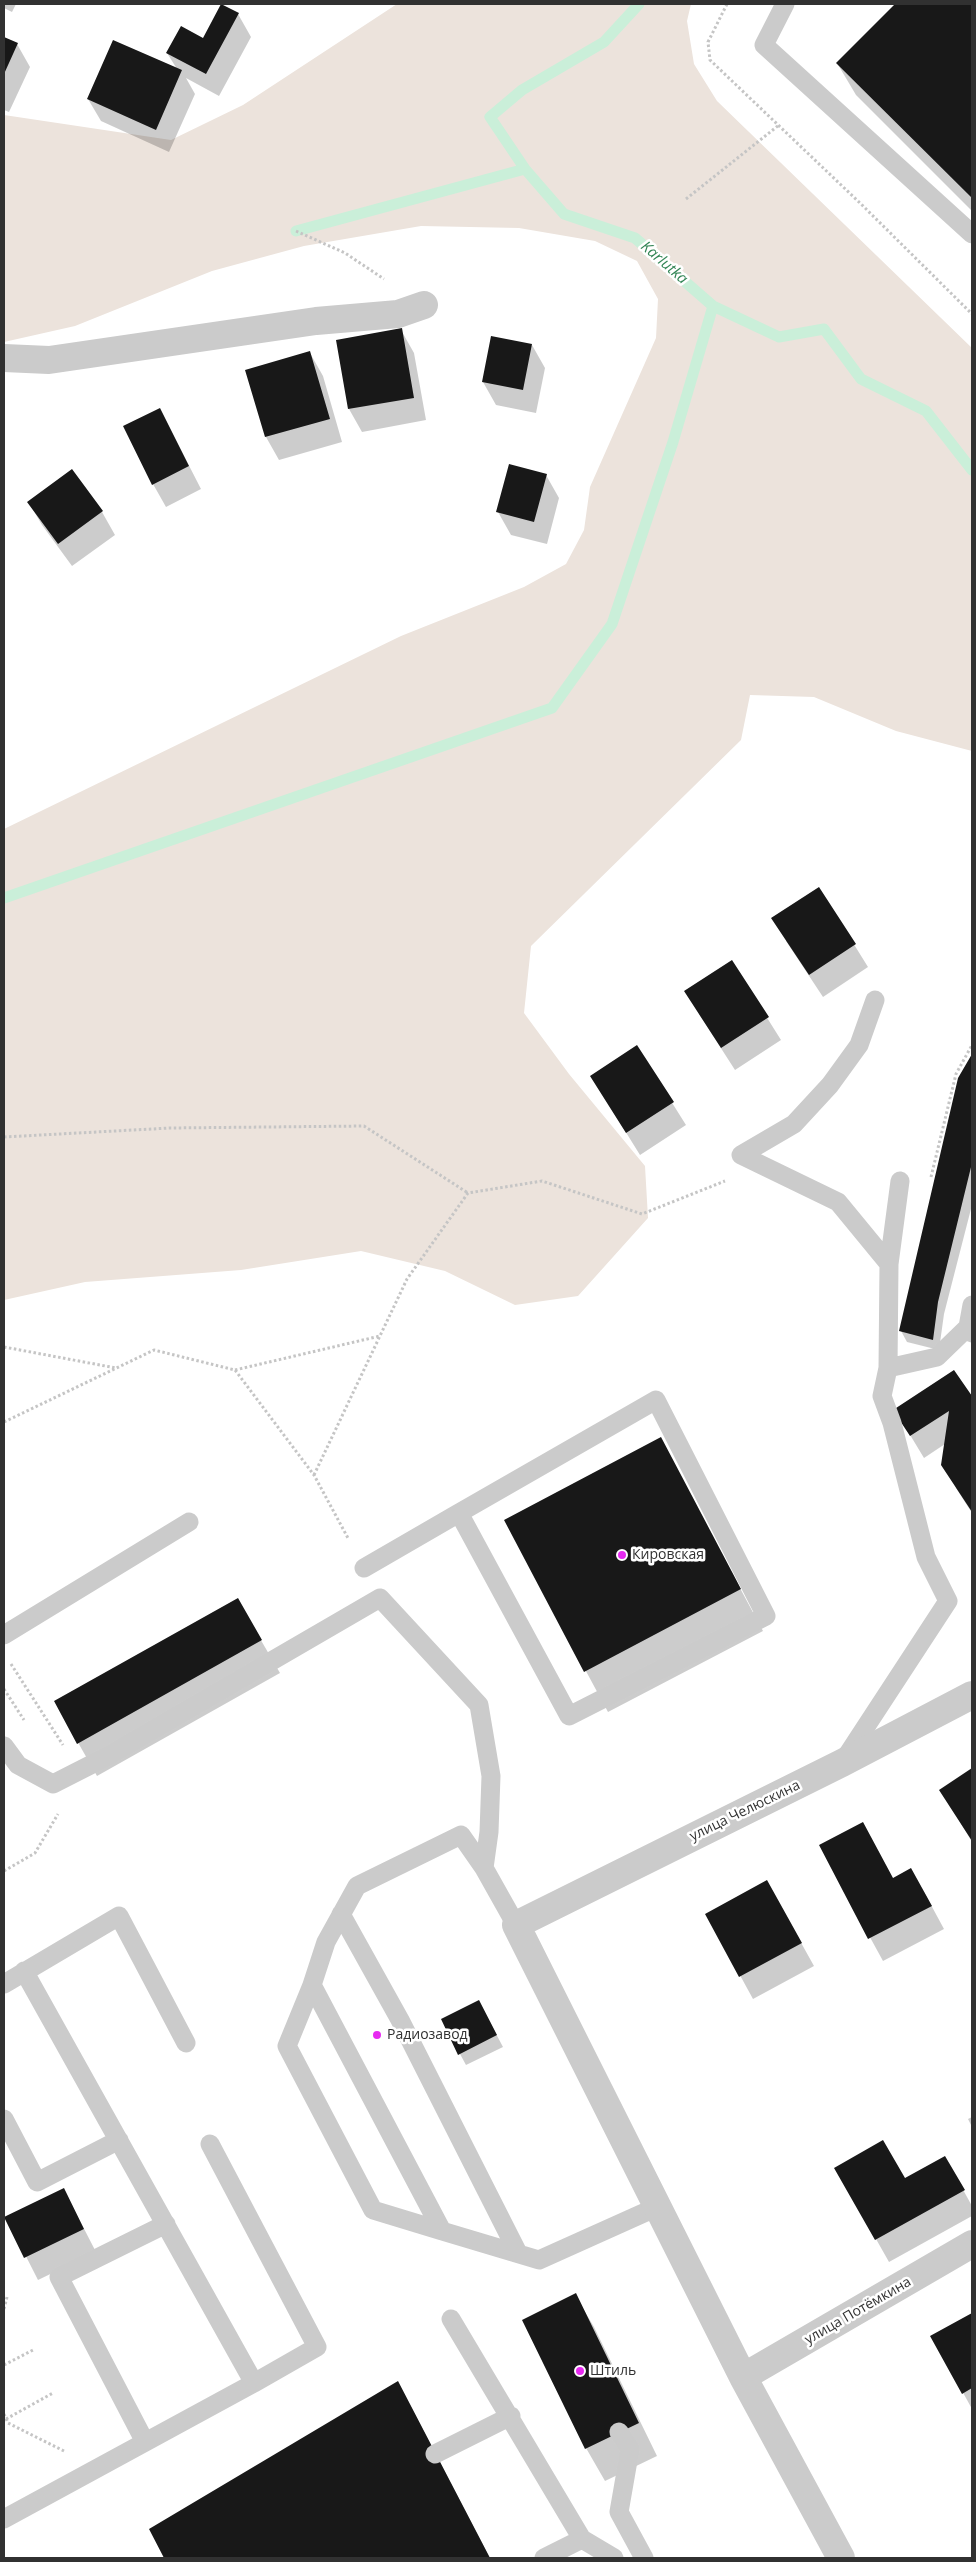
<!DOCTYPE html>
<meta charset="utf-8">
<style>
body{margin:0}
#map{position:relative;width:976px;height:2562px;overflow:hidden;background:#fff;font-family:"Open Sans",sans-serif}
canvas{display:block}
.frame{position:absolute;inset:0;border:5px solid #313131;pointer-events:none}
</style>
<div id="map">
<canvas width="976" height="2562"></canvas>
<div class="frame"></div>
</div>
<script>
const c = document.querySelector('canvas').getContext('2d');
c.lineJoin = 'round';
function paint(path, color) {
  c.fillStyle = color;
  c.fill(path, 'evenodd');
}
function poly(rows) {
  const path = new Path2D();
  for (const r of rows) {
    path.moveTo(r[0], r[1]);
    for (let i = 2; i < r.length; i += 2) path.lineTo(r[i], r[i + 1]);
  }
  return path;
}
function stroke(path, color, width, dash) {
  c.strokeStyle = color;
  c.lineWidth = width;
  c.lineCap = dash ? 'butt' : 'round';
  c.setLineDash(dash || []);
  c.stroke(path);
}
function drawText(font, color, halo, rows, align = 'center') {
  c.font = font + ' "Open Sans",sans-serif';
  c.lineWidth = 5;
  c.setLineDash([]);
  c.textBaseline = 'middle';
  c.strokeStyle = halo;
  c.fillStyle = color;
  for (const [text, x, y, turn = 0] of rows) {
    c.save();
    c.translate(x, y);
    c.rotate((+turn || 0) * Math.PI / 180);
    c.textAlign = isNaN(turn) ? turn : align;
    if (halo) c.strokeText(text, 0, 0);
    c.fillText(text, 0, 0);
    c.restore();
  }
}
paint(poly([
 [397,4,691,4,687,21,694,64,717,101,972,348,972,751,896,731,814,697,750,695,741,740,531,946,524,1013,569,1074,645,1166,648,1218,578,1296,515,1305,445,1271,361,1251,241,1270,85,1282,4,1300,4,829,401,636,524,587,566,564,584,530,590,487,656,338,658,299,637,261,595,241,519,228,421,226,304,246,212,271,75,326,4,342,4,115,171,140,243,105]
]), '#ece3dc');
paint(poly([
 [4,4,16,4,12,12,4,8],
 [896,4,972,4,972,211,856,95,837,63],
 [238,14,251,37,219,96,186,78,195,94,169,152,101,121,88,99,177,69,167,53,203,40],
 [4,38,17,44,30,67,9,112,4,110],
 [401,330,414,353,426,420,362,432,349,409,337,341],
 [532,345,545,368,536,413,496,405,483,382],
 [310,353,323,376,342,442,279,460,266,437,247,371],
 [160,409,201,489,166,507,153,484],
 [72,471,102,512,115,535,72,566,42,525,29,503],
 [546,475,559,498,547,544,511,535,498,512],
 [819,888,868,967,823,997,786,941],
 [732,962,781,1040,735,1070,699,1014],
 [637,1047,686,1125,640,1155,591,1076],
 [972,1056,972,1205,944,1314,939,1350,907,1342,901,1331,959,1079],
 [954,1372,972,1399,972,1513,956,1488,945,1444,924,1458,895,1410],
 [660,1439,763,1631,608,1712,505,1521],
 [237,1599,280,1673,97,1776,55,1702],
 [972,1770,972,1842,941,1790],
 [820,1846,924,1892,944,1929,883,1961],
 [780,1905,814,1966,753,1999,707,1915],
 [485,2013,503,2047,466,2065,460,2054],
 [972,2117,972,2127,968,2119],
 [945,2157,972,2206,972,2216,889,2262,876,2239,904,2180],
 [64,2190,96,2252,38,2280,6,2217],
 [575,2295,594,2327,657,2456,605,2481,586,2448],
 [972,2314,972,2409,932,2336],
 [410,2405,490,2558,166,2558,150,2529]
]), '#0003');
stroke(poly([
 [639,4,604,42,522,90,490,117,525,169,564,214,635,238,713,306,779,337,824,329,861,379,926,411,972,470],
 [296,231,525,169],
 [4,898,552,708,612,624,673,442,713,306]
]), '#caefd9', 11);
paint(poly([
 [221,4,239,13,206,74,166,53,181,26,203,38],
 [895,4,972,4,972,198,836,63],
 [4,37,18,43,4,74],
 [113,40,182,70,156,130,87,99],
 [402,328,414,398,348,409,336,340],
 [491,336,532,344,523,390,482,382],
 [310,351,330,419,265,437,245,370],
 [160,408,189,466,152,485,123,426],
 [509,464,547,474,534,522,496,512],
 [72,469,103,511,58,544,27,502],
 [819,887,856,944,809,975,771,918],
 [732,960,769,1017,721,1048,684,991],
 [637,1045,674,1102,626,1133,590,1076],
 [972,1054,972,1163,938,1302,933,1340,899,1331,958,1078],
 [954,1370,972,1396,972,1512,941,1465,949,1411,910,1436,893,1410],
 [661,1437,741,1589,584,1672,504,1520],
 [238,1598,262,1640,77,1744,54,1701],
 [972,1768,972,1841,939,1790],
 [863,1822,893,1878,911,1868,932,1906,868,1939,819,1845],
 [767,1880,802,1943,739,1977,705,1914],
 [479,2000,497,2035,458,2055,441,2019],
 [883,2140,905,2178,945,2156,965,2190,875,2240,834,2168],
 [64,2188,84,2229,24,2258,4,2217],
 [576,2293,639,2423,585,2449,522,2320],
 [972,2313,972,2388,962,2394,930,2336],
 [398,2381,490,2558,164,2558,149,2529]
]), '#181818');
stroke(poly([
 [727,4,708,42,710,60,860,203,972,314],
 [686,199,779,125],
 [296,231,345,253,384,279],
 [4,1137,170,1128,364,1126,468,1193],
 [931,1177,956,1074,972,1045],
 [4,1347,116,1368],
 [235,1370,380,1336],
 [4,1422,154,1350,235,1370,314,1475,349,1540],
 [314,1475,407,1279,468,1193,542,1181,642,1214,725,1181],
 [11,1664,63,1745],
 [4,1689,24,1720],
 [4,1871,35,1853,58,1814],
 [4,2309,7,2297],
 [4,2365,33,2350],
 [4,2414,8,2423,64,2451],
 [6,2419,53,2393]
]), '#c5c5c5', 3, [2.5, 2.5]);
stroke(poly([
 [785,4,764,45,972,234],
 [875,1000,859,1045,830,1085,794,1124,741,1155,838,1202,889,1264],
 [968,1327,972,1305],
 [888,1368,889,1264,900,1181],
 [364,1568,459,1513,569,1716,766,1616,656,1400,459,1513],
 [4,1635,189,1522],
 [4,1746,18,1765,53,1784,108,1756,380,1598,479,1705,491,1776,489,1832,484,1868],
 [844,1760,948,1601,926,1557,892,1423,882,1396,888,1368,937,1357,968,1327,972,1333],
 [341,1914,400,2020,518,2253],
 [516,1925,484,1868,461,1835,357,1886,326,1942,312,1985,442,2231,539,2260,657,2207],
 [4,1984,119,1916,186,2043],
 [312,1985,287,2046,373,2210,442,2231],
 [4,2119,37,2182,119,2140],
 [210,2144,317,2347,254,2383],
 [451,2319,582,2539,614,2558],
 [619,2432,630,2449,619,2512,644,2558],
 [145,2442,59,2277,166,2224],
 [435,2454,511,2416],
 [4,2519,254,2383,24,1971],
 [544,2558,582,2539]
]), '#cbcbcb', 19);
stroke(poly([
 [4,358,49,360,316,321,398,314,424,305],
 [743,2377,972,2244],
 [841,2558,743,2377,516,1925,842,1763,972,1695]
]), '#cbcbcb', 28);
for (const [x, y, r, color] of [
 [622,1555,5,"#e72af1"],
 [377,2035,5,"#e72af1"],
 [580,2371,5,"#e72af1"]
]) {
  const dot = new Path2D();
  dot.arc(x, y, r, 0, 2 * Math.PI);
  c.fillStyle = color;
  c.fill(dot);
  stroke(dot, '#fff', 2);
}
drawText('14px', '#313131', '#fff', [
 ["Кировская",632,1555],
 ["Радиозавод",387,2035],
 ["Штиль",590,2371]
], 'left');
drawText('14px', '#313131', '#fff', [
 ["улица Челюскина",745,1811,-26],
 ["улица Потёмкина",858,2311,-30]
]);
drawText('italic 15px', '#328555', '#fff', [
 ["Karlutka",664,263,41]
]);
</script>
